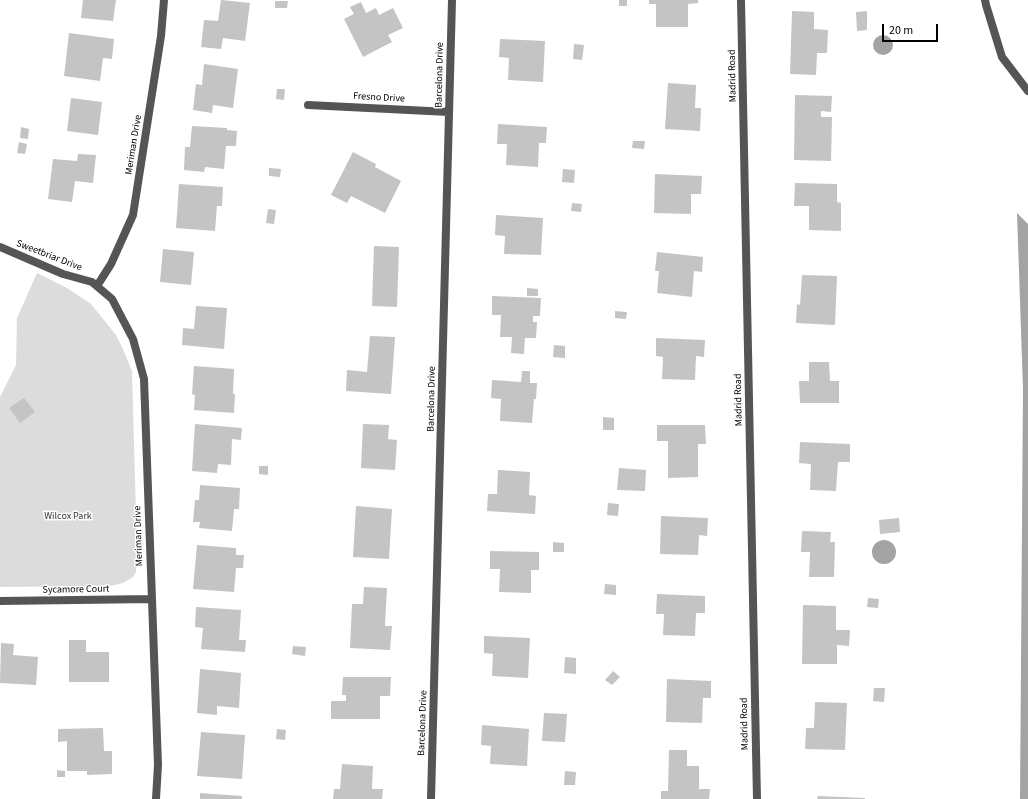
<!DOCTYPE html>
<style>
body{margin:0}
#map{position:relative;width:1028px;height:799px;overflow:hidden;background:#fff;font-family:"Source Sans 3",sans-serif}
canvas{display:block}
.scale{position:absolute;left:882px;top:24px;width:56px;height:18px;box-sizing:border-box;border:2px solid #000;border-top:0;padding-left:5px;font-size:12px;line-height:14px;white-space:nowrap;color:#000;-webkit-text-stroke:3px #fff;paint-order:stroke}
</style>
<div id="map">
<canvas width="1028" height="799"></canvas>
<div class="scale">20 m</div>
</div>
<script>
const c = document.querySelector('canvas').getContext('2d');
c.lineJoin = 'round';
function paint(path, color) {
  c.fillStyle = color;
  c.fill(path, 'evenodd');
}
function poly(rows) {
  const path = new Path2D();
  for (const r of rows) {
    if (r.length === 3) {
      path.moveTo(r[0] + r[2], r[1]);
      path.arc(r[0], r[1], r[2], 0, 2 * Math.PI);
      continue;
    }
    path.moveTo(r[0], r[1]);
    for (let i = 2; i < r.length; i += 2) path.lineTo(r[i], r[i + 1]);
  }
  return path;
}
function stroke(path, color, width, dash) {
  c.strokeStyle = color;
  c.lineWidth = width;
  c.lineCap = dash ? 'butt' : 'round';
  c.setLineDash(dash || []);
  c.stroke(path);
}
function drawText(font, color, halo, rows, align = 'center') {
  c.font = font + ' "Source Sans 3",sans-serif';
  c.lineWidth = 3;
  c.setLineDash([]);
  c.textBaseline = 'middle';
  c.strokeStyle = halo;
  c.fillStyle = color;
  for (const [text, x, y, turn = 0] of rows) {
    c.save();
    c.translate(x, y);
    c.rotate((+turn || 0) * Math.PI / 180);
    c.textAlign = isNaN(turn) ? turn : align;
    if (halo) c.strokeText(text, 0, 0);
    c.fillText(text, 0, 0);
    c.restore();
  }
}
paint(poly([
 [37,273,67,288,91,304,116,335,122,347,132,371,137,553,136,572,133,577,123,583,110,586,0,587,0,397,16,365,17,318]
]), '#dcdcdc');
paint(poly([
 [883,45,10],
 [1017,213,1028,224,1028,799,1020,799,1023,389],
 [884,552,12]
]), '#a3a3a3');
paint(poly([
 [83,0,116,0,113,21,81,18],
 [221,0,250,3,245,41,223,38,221,49,201,47,204,20,218,21],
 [619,0,627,0,627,6,619,6],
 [649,0,698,0,698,3,688,4,688,27,656,27,656,4,649,4],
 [275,1,288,1,287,8,275,8],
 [361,2,366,13,376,8,379,15,393,8,403,28,388,35,392,42,363,57,344,19,354,14,350,7],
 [792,11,814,12,814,29,828,30,827,53,817,53,816,75,790,74],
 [867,11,867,30,857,31,856,12],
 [69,33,114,39,112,59,103,58,100,81,64,76],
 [500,39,545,41,543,82,508,80,509,58,499,57],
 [574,44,584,45,582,60,573,59],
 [204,64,238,69,233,108,213,105,212,113,193,110,196,84,202,85],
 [668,83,696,85,695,108,701,108,700,131,665,129],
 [277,89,285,89,284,100,276,99],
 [795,95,832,96,831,112,821,111,821,117,832,117,831,161,794,160],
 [71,98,102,102,98,135,67,131],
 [498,124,547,127,546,143,539,143,538,167,506,165,507,144,497,144],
 [192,126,227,128,227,130,237,131,236,146,226,146,224,169,205,167,204,172,184,170,185,147,190,147],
 [21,127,29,129,28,139,20,138],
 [633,141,645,141,644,149,632,148],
 [19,142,27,144,25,154,17,153],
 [353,152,376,164,375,167,401,181,385,213,351,196,347,203,331,195],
 [78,154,96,155,93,183,75,181,72,202,48,199,53,159,77,161],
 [269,168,281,169,280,177,269,176],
 [563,169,575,170,574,183,562,182],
 [655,174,702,176,701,194,691,194,691,214,654,213],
 [795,183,837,184,837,202,841,203,841,231,809,230,809,206,794,206],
 [179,184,223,187,222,206,217,206,215,231,176,228],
 [572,203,582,204,581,212,571,211],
 [268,209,276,210,274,224,266,223],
 [496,215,543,218,541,255,504,254,505,236,495,235],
 [374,246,399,247,397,307,372,306],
 [163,249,194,252,191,285,160,282],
 [657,252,703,257,702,272,694,271,692,297,657,293,659,271,655,271],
 [802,275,837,276,835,325,796,323,797,304,800,305],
 [527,288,538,289,538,296,527,296],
 [492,296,541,298,540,316,533,316,533,322,537,322,536,338,525,338,524,354,511,353,512,337,500,337,501,315,492,315],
 [196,306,227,308,224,349,182,345,183,328,194,329],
 [615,311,627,312,626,319,615,318],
 [370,336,395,337,391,394,346,391,347,370,367,372],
 [656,338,705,340,704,357,696,356,695,380,662,379,663,357,656,356],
 [554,345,565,346,565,358,553,357],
 [809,362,829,362,830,381,839,381,839,403,800,403,799,381,809,381],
 [194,366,234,369,233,394,235,394,234,413,194,410,195,395,192,394],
 [522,371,530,371,530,383,537,383,536,399,534,399,532,423,500,421,501,399,491,398,492,380,521,382],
 [24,398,35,412,20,423,9,408],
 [603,417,614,418,614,430,603,430],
 [195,424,242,428,241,440,232,439,231,465,218,464,217,473,192,471],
 [363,424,389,425,388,439,397,440,395,470,361,468],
 [657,425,705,425,706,444,698,444,698,477,668,478,668,441,657,441],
 [800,442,850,444,850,462,838,462,836,491,810,490,811,464,799,463],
 [259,466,268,466,268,475,259,474],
 [619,468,646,470,645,491,617,490],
 [498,470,530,472,529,495,536,496,535,514,487,511,488,494,497,494],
 [200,485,240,488,239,509,234,509,232,531,199,528,200,522,193,522,195,500,199,500],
 [608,503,619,504,618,516,607,515],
 [356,506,392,509,389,559,353,557],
 [661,516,708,518,707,536,699,535,698,555,660,554],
 [899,518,900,532,880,534,879,520],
 [802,531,831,532,830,542,835,542,834,577,809,577,810,552,801,552],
 [553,542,564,543,564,552,553,552],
 [197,545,236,548,236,555,244,555,243,568,236,568,234,592,193,589],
 [490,551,539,552,539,570,531,570,531,593,499,592,500,569,490,569],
 [605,584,616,585,616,595,604,594],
 [364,587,387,588,385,626,392,626,390,650,350,648,352,604,363,604],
 [657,594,705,596,705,613,696,613,695,636,663,635,664,614,656,614],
 [868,598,879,599,878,608,867,607],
 [803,605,836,606,836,630,850,630,849,646,837,645,837,664,802,664],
 [196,607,241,610,239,640,246,640,245,652,201,649,203,628,195,627],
 [484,636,530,638,528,678,492,676,493,654,484,653],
 [69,640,86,640,86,652,109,652,109,682,69,682],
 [1,643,14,644,13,655,38,657,36,685,0,683],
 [293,646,306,647,305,656,292,654],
 [565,657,576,658,576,674,564,673],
 [200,669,241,673,239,708,217,706,217,715,197,713],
 [613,671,620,677,612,685,605,680],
 [343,677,391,677,390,696,380,696,380,719,331,719,331,701,346,701,346,695,342,695],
 [667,679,711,681,711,698,703,698,702,723,666,722],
 [874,688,885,688,884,702,873,701],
 [815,702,847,703,845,750,805,749,806,728,814,728],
 [544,713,567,714,565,742,542,741],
 [482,725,529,729,527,766,490,764,491,746,481,745],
 [103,728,104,751,112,751,112,774,87,775,87,771,67,771,67,741,58,742,58,729],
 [277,729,286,730,285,740,276,739],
 [201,732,245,735,242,779,197,776],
 [669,750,687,750,687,766,699,766,699,789,710,789,709,799,661,799,661,791,668,791],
 [342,764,373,766,372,789,383,789,382,799,333,799,334,789,340,789],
 [57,770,65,771,65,777,57,777],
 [565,771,576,772,575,785,564,785],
 [200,793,242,796,242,799,200,799],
 [818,796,865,798,865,799,817,799]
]), '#c4c4c4');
stroke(poly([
 [741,0,757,799],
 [985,0,986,5,1002,57,1028,91],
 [308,105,449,112],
 [0,247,63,274,92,282,112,299,133,339,144,379,158,765,156,799],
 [97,286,111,264,133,215,161,36,164,0],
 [0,601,152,599],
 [431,799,452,0]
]), '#555', 8);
drawText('10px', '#000', '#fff', [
 ["Barcelona Drive",440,75,-89],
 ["Madrid Road",733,76,-91],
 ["Fresno Drive",379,98,3],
 ["Meriman Drive",134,145,-81],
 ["Sweetbriar Drive",49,256,21],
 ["Barcelona Drive",432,399,-89],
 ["Madrid Road",739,400,-91],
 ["Meriman Drive",139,536,-92],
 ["Sycamore Court",76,590,-1],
 ["Barcelona Drive",423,723,-88],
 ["Madrid Road",745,724,-91]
]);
drawText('10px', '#333', '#fff', [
 ["Wilcox Park",68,517]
]);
</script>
